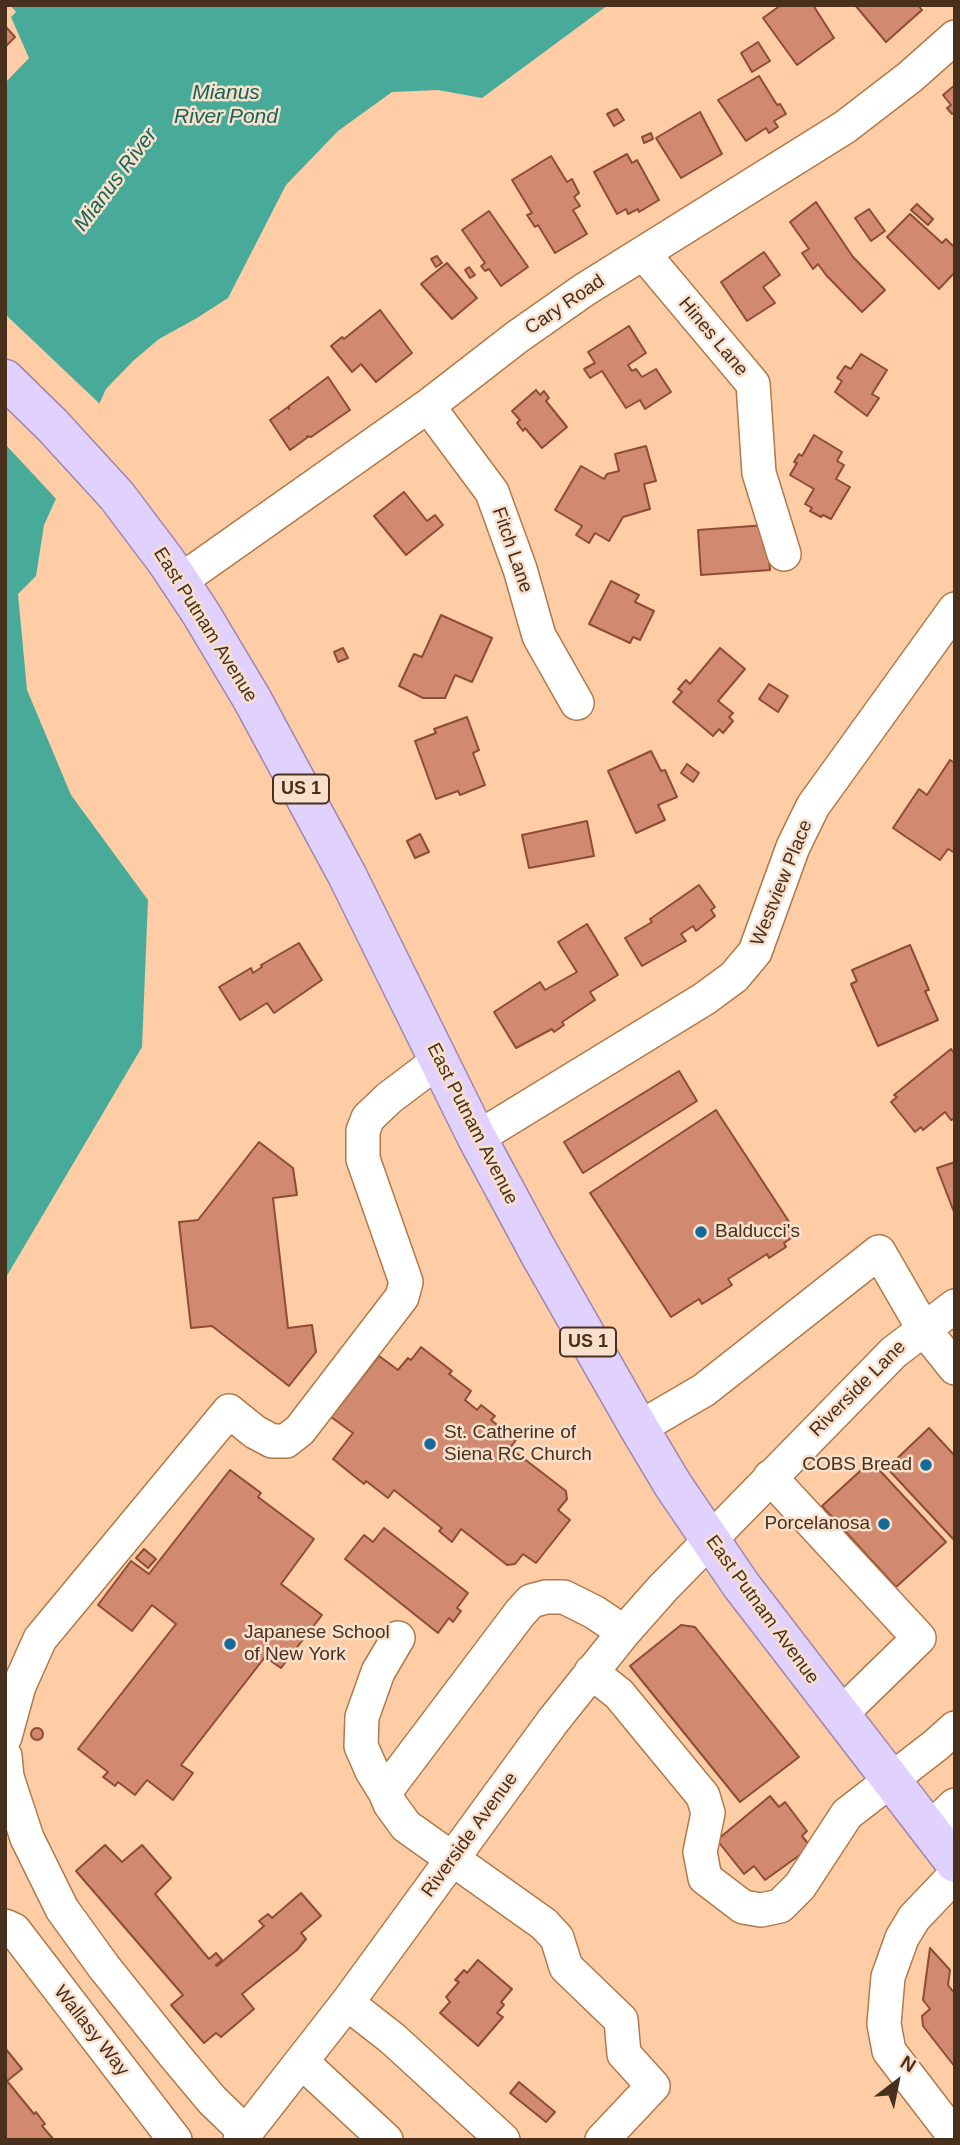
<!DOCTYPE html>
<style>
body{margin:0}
#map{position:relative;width:960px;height:2145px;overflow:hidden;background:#ffcda5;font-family:Arial,sans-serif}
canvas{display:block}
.frame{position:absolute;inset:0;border:7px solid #48301c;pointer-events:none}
.north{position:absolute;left:862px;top:2047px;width:70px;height:70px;-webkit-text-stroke:5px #f9e0cc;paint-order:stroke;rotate:32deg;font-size:19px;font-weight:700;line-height:28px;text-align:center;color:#48301c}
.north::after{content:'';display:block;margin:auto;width:24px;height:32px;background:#48301c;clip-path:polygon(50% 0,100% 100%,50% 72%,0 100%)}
</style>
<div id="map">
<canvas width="960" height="2145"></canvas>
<div class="frame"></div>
<div class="north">N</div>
</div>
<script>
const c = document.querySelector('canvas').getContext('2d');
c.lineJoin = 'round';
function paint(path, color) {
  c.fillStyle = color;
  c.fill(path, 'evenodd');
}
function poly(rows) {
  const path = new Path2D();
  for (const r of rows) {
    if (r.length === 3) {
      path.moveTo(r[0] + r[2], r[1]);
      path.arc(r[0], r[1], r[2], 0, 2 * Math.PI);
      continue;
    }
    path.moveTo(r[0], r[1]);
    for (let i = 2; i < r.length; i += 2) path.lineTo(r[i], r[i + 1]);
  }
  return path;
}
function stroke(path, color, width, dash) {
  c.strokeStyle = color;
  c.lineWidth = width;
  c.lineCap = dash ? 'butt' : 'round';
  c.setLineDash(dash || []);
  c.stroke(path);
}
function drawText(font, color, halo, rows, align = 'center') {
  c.font = font + ' Arial,sans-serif';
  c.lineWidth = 5;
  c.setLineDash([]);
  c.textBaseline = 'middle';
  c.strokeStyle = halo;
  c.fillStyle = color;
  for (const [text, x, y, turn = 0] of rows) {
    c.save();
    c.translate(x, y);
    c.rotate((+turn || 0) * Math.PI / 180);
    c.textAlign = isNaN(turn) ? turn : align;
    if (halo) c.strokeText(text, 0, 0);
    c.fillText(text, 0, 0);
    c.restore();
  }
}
paint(poly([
 [10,5,608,5,482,98,438,90,392,92,338,131,286,185,228,298,197,318,159,339,133,361,106,389,44,525,36,576,18,594,27,690,71,795,148,900,142,1047,5,1279,5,83,29,58,11,17,16,12]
]), '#48aa99');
paint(poly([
 [5,314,102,406,59,502,5,444]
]), '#ffcda5');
const building = poly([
 [781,5,813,5,834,38,797,65,763,18,781,5],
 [855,5,918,5,922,10,886,42,855,5],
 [5,26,15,37,5,47,5,26],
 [758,42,770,61,752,72,741,53,758,42],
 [759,76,777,105,780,104,786,114,774,121,778,127,769,133,766,128,746,141,718,100,759,76],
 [955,85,955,112,952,114,947,108,951,105,943,95,955,85],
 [617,109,624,120,614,126,607,114,617,109],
 [700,112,722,154,681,178,656,138,700,112],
 [651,133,653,139,644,143,642,137,651,133],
 [627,154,632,163,637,160,659,200,639,212,638,209,628,214,626,209,617,214,594,172,627,154],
 [551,156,567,182,572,179,579,193,574,197,580,206,573,210,587,234,555,253,538,225,535,227,527,215,532,213,512,180,551,156],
 [816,202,853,257,885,290,862,312,826,275,818,264,813,269,802,253,809,249,790,222,816,202],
 [917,204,933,219,928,225,911,210,917,204],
 [869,209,885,231,871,241,855,218,869,209],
 [489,211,528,267,501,286,489,269,485,271,481,266,485,263,462,230,489,211],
 [910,214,942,243,946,239,955,248,955,272,939,289,887,237,910,214],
 [764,252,780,275,763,287,775,303,747,321,721,282,764,252],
 [437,256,442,263,436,267,431,259,437,256],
 [447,263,477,298,452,319,421,284,447,263],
 [469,267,475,275,470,278,465,270,469,267],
 [380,310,412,353,376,382,361,364,352,372,331,346,342,337,344,339,380,310],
 [629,326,646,353,628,365,632,371,636,369,642,377,656,369,671,392,645,409,640,400,626,408,602,371,590,378,584,369,595,363,588,352,629,326],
 [861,354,887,370,872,394,879,398,867,416,835,392,842,381,837,378,845,366,851,369,861,354],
 [328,377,350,410,311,437,307,436,308,437,290,450,270,420,288,407,289,409,289,406,328,377],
 [536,390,540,395,544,391,549,398,546,401,567,427,542,448,525,428,523,431,517,423,520,420,512,411,536,390],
 [814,435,842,452,837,461,844,465,836,479,850,487,831,519,823,515,821,517,810,511,812,508,805,504,814,489,790,475,797,463,794,462,799,454,802,456,814,435],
 [646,446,656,481,644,484,650,509,623,517,609,541,595,533,589,543,576,535,582,526,555,510,581,466,604,479,607,474,619,471,615,454,646,446],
 [404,492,427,521,435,515,443,525,406,555,374,516,404,492],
 [766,525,770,570,701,575,698,530,766,525],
 [611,581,639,595,635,602,654,611,640,640,633,637,630,643,589,624,611,581],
 [441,615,492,638,472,682,455,675,445,698,423,698,399,686,414,654,422,657,441,615],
 [343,648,348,658,338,662,334,652,343,648],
 [720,648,745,669,718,701,733,713,729,717,733,721,723,733,719,729,713,736,673,702,682,692,678,689,686,680,690,684,720,648],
 [769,684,788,696,778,712,759,699,769,684],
 [467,717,479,750,473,753,485,785,460,795,458,791,436,799,415,741,436,733,434,729,467,717],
 [651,751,661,771,665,770,677,797,658,805,665,820,636,833,608,771,651,751],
 [950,760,955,763,955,853,948,849,940,860,893,828,919,789,927,795,950,760],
 [687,764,699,773,693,782,681,773,687,764],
 [587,821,594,856,529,868,522,835,587,821],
 [420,834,429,852,415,858,407,841,420,834],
 [699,885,715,907,711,910,715,916,696,931,693,926,681,934,686,941,642,966,625,938,652,922,650,919,699,885],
 [587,924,618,975,590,992,595,1000,562,1022,564,1025,554,1032,552,1029,516,1048,494,1012,540,982,545,990,577,972,558,942,587,924],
 [299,943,322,980,274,1013,267,1003,240,1020,219,987,251,968,253,973,262,967,261,965,299,943],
 [910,945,929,990,925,991,938,1020,878,1046,851,984,857,981,852,970,910,945],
 [951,1049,955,1054,955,1118,951,1120,945,1112,923,1130,921,1127,915,1132,891,1102,897,1097,894,1095,951,1049],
 [679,1071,697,1101,583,1173,564,1142,679,1071],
 [716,1110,797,1234,784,1243,786,1247,769,1258,767,1254,728,1279,732,1285,702,1304,699,1299,671,1317,590,1193,716,1110],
 [259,1142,293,1168,297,1195,273,1198,288,1328,312,1325,316,1352,289,1386,212,1326,191,1328,179,1222,198,1220,259,1142],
 [955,1162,955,1212,954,1212,937,1168,955,1162],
 [421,1347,452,1371,449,1374,471,1391,465,1400,477,1410,481,1405,495,1416,491,1420,516,1440,510,1448,566,1491,567,1499,558,1510,570,1520,536,1563,523,1554,515,1564,507,1565,461,1529,452,1542,439,1531,442,1528,394,1490,388,1498,366,1481,364,1484,333,1459,353,1433,331,1417,379,1356,398,1370,408,1358,411,1360,421,1347],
 [929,1428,955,1456,955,1541,887,1468,929,1428],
 [871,1461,946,1542,896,1587,822,1506,871,1461],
 [230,1470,261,1493,258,1497,314,1539,281,1584,322,1615,281,1668,265,1657,181,1765,193,1773,173,1800,147,1780,135,1795,118,1782,115,1786,103,1777,108,1772,78,1749,176,1624,152,1605,132,1631,98,1605,131,1561,149,1574,230,1470],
 [384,1528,468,1593,457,1608,461,1611,453,1622,449,1618,438,1633,345,1559,364,1535,373,1542,384,1528],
 [144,1549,156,1559,148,1568,136,1558,144,1549],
 [681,1625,695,1627,799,1757,740,1802,630,1666,681,1625],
 [37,1734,6],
 [770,1796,779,1807,785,1802,807,1831,802,1836,811,1847,765,1880,754,1866,744,1874,717,1840,770,1796],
 [105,1845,122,1862,142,1845,171,1878,155,1894,209,1959,216,1953,222,1960,216,1965,217,1966,264,1926,259,1921,268,1914,272,1918,301,1893,321,1916,301,1933,306,1939,297,1950,242,1994,254,2009,221,2037,216,2033,204,2043,171,2005,183,1995,76,1871,105,1845],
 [930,1948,950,1970,948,1985,955,1994,955,2067,923,2026,922,2016,930,2009,923,2000,930,1948],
 [478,1960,512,1989,501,2002,504,2005,497,2013,503,2017,478,2046,440,2013,450,2002,446,1997,459,1982,455,1980,464,1970,467,1973,478,1960],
 [5,2048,22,2069,7,2081,34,2114,36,2112,45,2124,42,2126,54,2140,5,2140,5,2048],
 [519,2082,555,2112,546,2122,510,2093,519,2082]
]);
paint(building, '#d1896f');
stroke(building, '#8e4c35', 2);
const minor = poly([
 [643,253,753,384,759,473,784,554],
 [428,406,492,492,520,569,539,636,577,703],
 [180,581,428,406,517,337,584,290,845,127,910,77,955,37],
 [477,1138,704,999,734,977,755,952,793,847,813,806,955,609],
 [639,1428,704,1390,879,1252,923,1328,955,1368],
 [770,1477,919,1638,840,1715],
 [591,1672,619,1694,703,1796,708,1813,700,1852,705,1878,743,1907,761,1910,780,1906,800,1886,847,1814,936,1745,955,1728],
 [5,1737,19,1686,40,1639,229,1411,255,1432,272,1441,286,1441,300,1430,402,1297,406,1282,363,1159,363,1131,368,1118,389,1098,438,1061],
 [5,1756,7,1777,27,1838,62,1909,104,1967,176,2057,212,2100,246,2133],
 [385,1792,372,1771,361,1746,362,1717,378,1672,398,1638],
 [930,1829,955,1805],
 [955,1875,914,1918,902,1938,888,1977,884,2024,889,2051,955,2137],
 [5,1926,14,1930,175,2140],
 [347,2003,393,2039,503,2140],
 [302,2062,386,2140],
 [240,2140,347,2003,553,1721,624,1632,663,1588,894,1352,955,1306],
 [602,2140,653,2086,624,2054,621,2020,566,1967,557,1938,544,1924,406,1826,390,1804,385,1792,520,1613,531,1601,546,1597,564,1597,594,1612,624,1632]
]);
const major = poly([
 [5,379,53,426,117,496,166,561,200,612,252,699,347,875,477,1138,539,1253,639,1428,673,1485,741,1585,955,1863]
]);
stroke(minor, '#b17948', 36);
stroke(major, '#9e85af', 41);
stroke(minor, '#fff', 33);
stroke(major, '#e1d1fe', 38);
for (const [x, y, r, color] of [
 [701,1232,7,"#146b9b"],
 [430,1444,7,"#146b9b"],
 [926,1465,7,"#146b9b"],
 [884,1524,7,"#146b9b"],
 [230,1644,7,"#146b9b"]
]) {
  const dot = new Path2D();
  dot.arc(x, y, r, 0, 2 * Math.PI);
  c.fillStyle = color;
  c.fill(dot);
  stroke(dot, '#f9e0cc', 2.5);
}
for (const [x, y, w] of [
 [301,789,56],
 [588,1342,56]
]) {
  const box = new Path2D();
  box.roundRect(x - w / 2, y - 14.5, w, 29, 5);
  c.fillStyle = '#f9e0cc';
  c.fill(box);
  stroke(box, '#48301c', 2);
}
drawText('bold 18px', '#48301c', null, [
 ["US 1",301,789],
 ["US 1",588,1342]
]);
drawText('19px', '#48301c', '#f9e0cc', [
 ["Cary Road",565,305,-34],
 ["Hines Lane",713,337,50],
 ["Fitch Lane",512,550,71],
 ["East Putnam Avenue",205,625,58],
 ["Westview Place",782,883,-68],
 ["East Putnam Avenue",472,1124,63],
 ["Riverside Lane",858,1389,-45],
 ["East Putnam Avenue",762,1610,54],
 ["Riverside Avenue",470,1835,-54],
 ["Wallasy Way",91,2031,52]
]);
drawText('19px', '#48301c', '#f9e0cc', [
 ["Balducci's",715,1232],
 ["St. Catherine of",444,1433],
 ["Siena RC Church",444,1455],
 ["COBS Bread",912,1465,"right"],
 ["Porcelanosa",870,1524,"right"],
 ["Japanese School",244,1633],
 ["of New York",244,1655]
], 'left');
drawText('italic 21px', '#146458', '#f9e0cc', [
 ["Mianus",226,93],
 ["River Pond",226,117],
 ["Mianus River",116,180,-53]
]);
</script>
